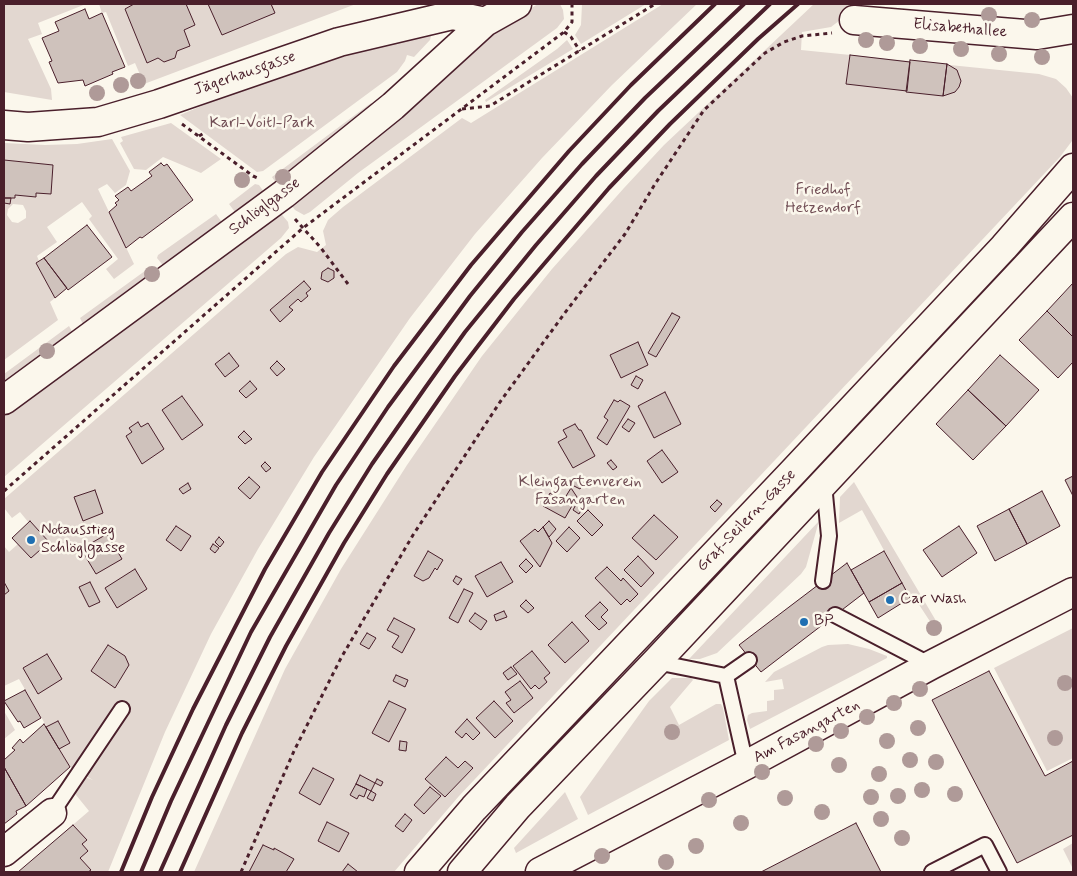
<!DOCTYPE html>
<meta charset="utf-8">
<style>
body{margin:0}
#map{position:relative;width:1077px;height:876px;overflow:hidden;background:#fbf7ec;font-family:Mynerve,sans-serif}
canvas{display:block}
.frame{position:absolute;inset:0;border:5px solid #4a1f2b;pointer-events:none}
</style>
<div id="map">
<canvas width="1077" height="876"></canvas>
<div class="frame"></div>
</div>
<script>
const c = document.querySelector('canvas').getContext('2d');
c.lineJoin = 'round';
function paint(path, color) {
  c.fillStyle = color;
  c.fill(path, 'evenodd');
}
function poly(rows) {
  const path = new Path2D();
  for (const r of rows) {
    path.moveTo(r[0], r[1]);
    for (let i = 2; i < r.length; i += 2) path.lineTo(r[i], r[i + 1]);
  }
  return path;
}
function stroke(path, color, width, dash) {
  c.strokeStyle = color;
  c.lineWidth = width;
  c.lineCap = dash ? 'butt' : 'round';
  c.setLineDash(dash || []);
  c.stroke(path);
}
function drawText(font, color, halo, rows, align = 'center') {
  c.font = font + ' Mynerve,sans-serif';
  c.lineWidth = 5;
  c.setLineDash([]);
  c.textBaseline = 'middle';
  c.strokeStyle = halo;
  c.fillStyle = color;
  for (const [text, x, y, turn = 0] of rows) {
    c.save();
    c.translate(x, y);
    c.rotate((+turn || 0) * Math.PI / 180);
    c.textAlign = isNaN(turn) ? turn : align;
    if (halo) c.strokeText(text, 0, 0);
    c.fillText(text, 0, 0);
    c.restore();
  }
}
paint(poly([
 [4,4,86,4,38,23,42,34,28,39,51,89,52,100,4,92],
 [99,4,356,4,144,84,135,63,128,66,106,12,102,13],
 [538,4,560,4,563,10,564,19,557,28,358,173,310,212,304,215,295,210,289,202,485,36],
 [582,4,646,4,581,44,575,35,581,25],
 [663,4,697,4,612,85,542,158,475,234,410,318,314,457,258,549,211,634,165,732,108,872,18,872,89,811,72,790,85,777,93,780,70,767,19,679,4,686,4,546,9,552,18,544,29,523,20,512,12,518,4,508,4,499,286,254,298,247,317,252,326,245,323,231,328,220,343,207,462,118,471,123],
 [814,4,861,4,831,27,802,32,801,50,1039,74,1056,79,1066,88,1073,98,1072,141,1060,157,459,796,394,872,194,872,285,669,341,569,407,465,482,356,552,269,624,188,664,145],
 [433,28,430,40,414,57,407,55,405,61,397,72,263,171,257,172,180,115,322,56],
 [567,40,573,49,486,102,485,100,557,49],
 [371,103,377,108,278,186,272,177],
 [171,123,221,159,201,173,163,157,146,170,134,169,120,143,123,141,121,137],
 [112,139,130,171,126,185,115,193,107,184,98,189,134,264,114,279,106,269,118,259,89,219,92,216,82,202,47,227,57,242,37,256,39,261,36,263,55,298,50,302,58,320,4,360,4,203,10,204,11,198,15,198,15,195,35,197,36,193,52,165,4,160,5,143,45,145,77,144],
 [13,204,23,205,26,211,26,218,18,223,12,222,7,215,8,209],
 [255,184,259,185,266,195,238,216,229,204],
 [278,210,288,222,289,228,281,238,4,477,4,412],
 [216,214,224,225,166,269,157,258,158,255],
 [149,268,156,276,85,328,80,318],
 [69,326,74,335,4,387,4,374],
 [854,482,942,631,936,634,933,626,914,597,910,598,862,510,839,523,840,497],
 [819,521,806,567,801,574,717,653,700,659,689,659],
 [1073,628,1073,758,1047,771,994,668],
 [848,644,869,649,887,656,887,658,750,729,747,720,748,715,752,713,767,711,767,701,774,700,774,690,784,689,782,679,765,682,774,672,822,647,828,645],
 [672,678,691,678,693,680,670,707,679,725,716,704,721,704,723,708,729,740,588,815,580,797,649,701],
 [4,711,15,730,4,739],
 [565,792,578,819,516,853,514,848],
 [1073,843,1073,869,1063,849]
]), '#e2d7d0');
const building = poly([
 [134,4,186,4,195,25,184,30,190,46,177,51,175,58,164,62,158,58,147,63,125,9,134,4],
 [208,4,271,4,275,13,222,35,208,4],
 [85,9,89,19,102,13,125,67,112,72,113,74,85,86,83,80,58,83,49,62,52,61,42,38,59,31,55,22,85,9],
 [850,55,910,62,907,91,846,84,850,55],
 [910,60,947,64,943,96,906,92,910,60],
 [947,64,957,70,961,81,959,87,955,92,943,96,947,64],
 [4,160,53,165,51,194,36,193,36,197,15,195,15,198,4,198,4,160],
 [161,163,164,166,167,164,193,200,142,238,140,237,126,248,109,212,117,205,115,203,119,200,115,196,128,187,131,191,152,176,149,172,161,163],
 [4,198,11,198,10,204,4,203,4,198],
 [87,225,112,257,68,290,44,258,87,225],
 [44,258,67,288,55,298,36,263,44,258],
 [328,268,334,271,334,278,328,282,321,279,322,272,328,268],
 [304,281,311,289,306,293,308,296,301,302,298,299,289,307,293,310,280,322,270,310,304,281],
 [1073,283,1073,337,1047,311,1073,283],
 [1047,311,1073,337,1073,362,1058,378,1019,340,1047,311],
 [672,313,680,317,656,357,648,353,672,313],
 [638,342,648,365,621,378,610,355,638,342],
 [229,353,239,366,225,377,215,364,229,353],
 [1000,355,1039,390,1006,426,968,390,1000,355],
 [277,361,285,369,277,376,270,368,277,361],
 [636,376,643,380,638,389,631,385,636,376],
 [250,381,257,389,246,398,239,391,250,381],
 [968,390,1006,426,973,460,936,424,968,390],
 [665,392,681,424,654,438,638,406,665,392],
 [182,396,203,425,182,440,162,410,182,396],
 [614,400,618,402,620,400,630,406,607,445,597,438,608,420,604,417,614,400],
 [628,419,635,423,629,432,622,427,628,419],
 [138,422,141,427,148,423,164,449,142,464,126,436,132,432,129,428,138,422],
 [575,424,579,430,581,430,595,456,573,468,558,442,567,437,563,430,575,424],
 [244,431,252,439,245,444,238,437,244,431],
 [662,450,678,472,662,483,647,461,662,450],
 [611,460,617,467,613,470,607,463,611,460],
 [265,462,271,468,266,472,261,466,265,462],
 [579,474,586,479,580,489,572,485,579,474],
 [1073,476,1073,496,1065,480,1073,476],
 [249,477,260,487,250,499,238,488,249,477],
 [188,483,191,489,183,494,179,489,188,483],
 [571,488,577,497,565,518,543,506,550,493,563,501,571,488],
 [95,490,103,513,83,521,74,497,95,490],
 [1042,491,1060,526,1027,544,1009,509,1042,491],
 [580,497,586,501,579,514,573,510,580,497],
 [717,500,722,504,715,512,710,507,717,500],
 [1009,509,1027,544,995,561,977,526,1009,509],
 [588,510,603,525,592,536,577,521,588,510],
 [654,515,678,537,656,560,632,538,654,515],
 [30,521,49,542,31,558,12,538,30,521],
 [549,521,556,529,549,537,543,527,549,521],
 [176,526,191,536,181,551,166,540,176,526],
 [959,526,977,553,942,577,923,550,959,526],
 [543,527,552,543,540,567,520,541,535,529,538,532,543,527],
 [569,527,580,538,567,552,556,541,569,527],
 [107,534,122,559,96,574,81,549,107,534],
 [219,537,224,542,220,547,215,542,219,537],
 [213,544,219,548,215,553,210,549,213,544],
 [428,551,443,560,437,570,435,568,429,578,423,581,414,576,428,551],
 [884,551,902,583,869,602,851,570,884,551],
 [638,556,654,573,641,587,624,570,638,556],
 [526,559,533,566,526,573,519,566,526,559],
 [501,562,513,582,487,597,475,576,501,562],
 [847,563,864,593,761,672,739,645,847,563],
 [607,567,621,581,623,578,638,594,630,602,627,599,621,605,595,578,607,567],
 [135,569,147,589,117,608,105,588,135,569],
 [456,576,462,579,458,585,453,581,456,576],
 [4,582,9,591,4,595,4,582],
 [90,582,100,602,89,607,79,587,90,582],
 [902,583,910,598,878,618,869,602,902,583],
 [464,589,473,593,458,623,449,618,464,589],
 [526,600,534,608,528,613,520,606,526,600],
 [600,602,608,610,601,617,607,623,599,630,585,616,600,602],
 [504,611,507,617,496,621,494,615,504,611],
 [475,613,487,621,481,630,469,621,475,613],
 [394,618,415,629,402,653,392,647,399,636,387,630,394,618],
 [572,622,589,641,565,663,548,645,572,622],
 [367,633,376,638,369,649,360,644,367,633],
 [108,645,125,656,129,665,115,688,91,671,108,645],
 [532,651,550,673,544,678,547,682,539,689,535,685,531,689,513,666,532,651],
 [47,654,62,679,38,694,23,668,47,654],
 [511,667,517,674,508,680,503,673,511,667],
 [989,671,1045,776,1073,761,1073,835,1017,863,932,700,989,671],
 [396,675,408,680,405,687,393,681,396,675],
 [520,681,533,698,514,713,506,703,511,700,505,692,520,681],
 [25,690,41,718,24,728,20,721,18,722,4,701,25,690],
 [389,701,406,709,389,742,372,733,389,701],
 [494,701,513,721,495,738,476,718,494,701],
 [467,719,480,733,473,740,466,733,462,738,455,732,467,719],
 [58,721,70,743,59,749,46,727,58,721],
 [44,724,70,767,26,806,4,767,4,760,15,750,12,748,20,739,23,743,44,724],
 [400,741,407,742,406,751,399,750,400,741],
 [446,757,458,768,465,761,473,768,445,797,425,779,446,757],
 [4,767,26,806,16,811,17,814,4,824,4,767],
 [313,768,334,779,320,805,299,793,313,768],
 [360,775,375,783,371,791,356,784,360,775],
 [377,779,383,782,381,786,375,783,377,779],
 [356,784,367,789,364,797,359,795,357,799,350,795,356,784],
 [430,787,441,796,424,814,414,805,430,787],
 [371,791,376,794,373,801,367,798,371,791],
 [405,814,412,820,403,832,395,826,405,814],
 [327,822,349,833,339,852,318,841,327,822],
 [856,823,881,872,761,872,856,823],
 [73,825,87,840,82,844,88,851,80,858,91,870,88,872,18,872,73,825],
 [263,845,274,850,274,848,294,859,286,872,249,872,263,845],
 [348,864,358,872,342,872,348,864]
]);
paint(building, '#cfc2bc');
stroke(building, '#4a1f2b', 1);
const lane = poly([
 [823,581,829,536,824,484],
 [835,615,931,665],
 [656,662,726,676,749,660],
 [726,676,746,765],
 [52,813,122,709],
 [932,872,985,845,999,872]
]);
const street = poly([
 [854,20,1037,35,1073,29],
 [4,125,28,127,98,122,159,104,339,42,453,15,485,22],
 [4,400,284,194,393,106,485,22,517,4],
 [4,852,52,813]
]);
const secondary = poly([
 [419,872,474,808,794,471,1004,247,1073,168],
 [462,872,518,806,656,662,1073,217],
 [540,872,746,765,931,665,1073,592]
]);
stroke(lane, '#4a1f2b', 18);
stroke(street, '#4a1f2b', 31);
stroke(secondary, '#4a1f2b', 31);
stroke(poly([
 [564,32,571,37,580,51],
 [462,109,490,106,655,4],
 [182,124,253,176,260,179],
 [199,136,204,133],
 [295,219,321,248,348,284],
 [4,491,303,228,564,32,572,22,572,4],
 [241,872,294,751,341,658,413,535,500,402,564,314,625,234,655,184,704,110,765,53,784,42,802,36,832,33]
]), '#4a1f2b', 3, [4, 4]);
stroke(lane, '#fbf7ec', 14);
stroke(street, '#fbf7ec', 28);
stroke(secondary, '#fbf7ec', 28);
stroke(poly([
 [121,872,152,797,193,709,265,569,322,472,394,366,471,265,569,151,631,85,715,4],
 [141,872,171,801,251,632,336,485,388,407,470,296,522,232,582,164,645,98,744,4],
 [160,872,226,725,270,637,329,533,372,464,425,388,465,332,536,245,596,176,658,111,770,4],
 [180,872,242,733,286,646,344,543,387,474,455,376,514,299,609,188,670,124,758,39,798,4]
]), '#4a1f2b', 4);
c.fillStyle = '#af9a98';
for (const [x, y] of [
 [989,15],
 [1032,20],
 [866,40],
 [887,43],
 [920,46],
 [961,49],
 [999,54],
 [1042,57],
 [138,81],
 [121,85],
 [97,93],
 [283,177],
 [242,180],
 [152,274],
 [47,351],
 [934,628],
 [1065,683],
 [920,689],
 [894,703],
 [867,717],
 [918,728],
 [841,731],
 [672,732],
 [1055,738],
 [887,741],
 [816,744],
 [910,760],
 [936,762],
 [839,765],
 [762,772],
 [879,774],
 [922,790],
 [955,794],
 [898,796],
 [871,797],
 [785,798],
 [709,800],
 [822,812],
 [881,819],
 [741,823],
 [902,838],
 [696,846],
 [602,856],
 [666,862]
]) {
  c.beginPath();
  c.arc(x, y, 8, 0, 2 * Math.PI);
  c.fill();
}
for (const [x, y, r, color] of [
 [31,540,5,"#1f6fb2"],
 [890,600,5,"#1f6fb2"],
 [804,622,5,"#1f6fb2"]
]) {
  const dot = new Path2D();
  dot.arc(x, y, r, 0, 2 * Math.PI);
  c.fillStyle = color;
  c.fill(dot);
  stroke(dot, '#fbf7ec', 2);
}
drawText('16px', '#4a1f2b', '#fbf7ec', [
 ["Elisabethallee",960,29,5],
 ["Jägerhausgasse",245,74,-19],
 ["Schlöglgasse",265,207,-37],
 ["Graf-Seilern-Gasse",747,521,-46],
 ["Am Fasangarten",807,732,-28]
]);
drawText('16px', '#704d54', '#fbf7ec', [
 ["Karl-Voitl-Park",262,124],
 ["Friedhof",823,191],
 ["Hetzendorf",823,209],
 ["Kleingartenverein",580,483],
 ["Fasangarten",580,501]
]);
drawText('16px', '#4a1f2b', '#fbf7ec', [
 ["Notausstieg",41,531],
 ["Schlöglgasse",41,549],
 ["Car Wash",900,600],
 ["BP",814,622]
], 'left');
</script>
